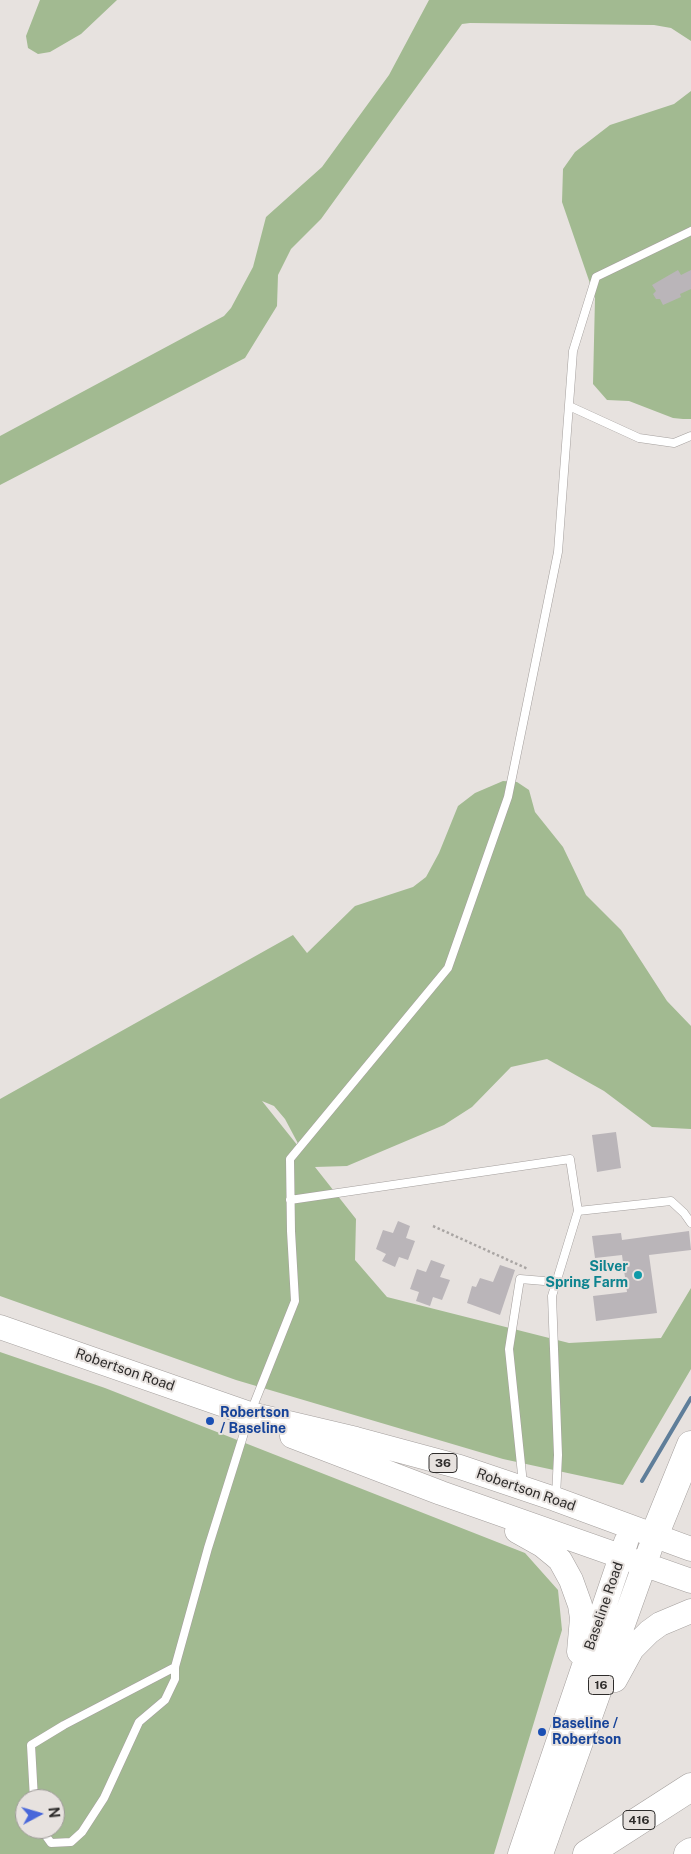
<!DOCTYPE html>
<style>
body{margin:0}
#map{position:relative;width:691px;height:1854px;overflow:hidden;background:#e7e2df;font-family:"Public Sans",sans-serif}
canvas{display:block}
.north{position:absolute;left:15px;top:1789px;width:50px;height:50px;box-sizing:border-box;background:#e7e2df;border:1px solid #9d9a97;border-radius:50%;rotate:84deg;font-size:14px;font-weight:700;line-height:20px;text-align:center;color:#2f2d2c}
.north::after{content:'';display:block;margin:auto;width:18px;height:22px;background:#4867da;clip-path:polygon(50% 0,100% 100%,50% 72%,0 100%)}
</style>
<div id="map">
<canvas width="691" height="1854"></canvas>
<div class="north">N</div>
</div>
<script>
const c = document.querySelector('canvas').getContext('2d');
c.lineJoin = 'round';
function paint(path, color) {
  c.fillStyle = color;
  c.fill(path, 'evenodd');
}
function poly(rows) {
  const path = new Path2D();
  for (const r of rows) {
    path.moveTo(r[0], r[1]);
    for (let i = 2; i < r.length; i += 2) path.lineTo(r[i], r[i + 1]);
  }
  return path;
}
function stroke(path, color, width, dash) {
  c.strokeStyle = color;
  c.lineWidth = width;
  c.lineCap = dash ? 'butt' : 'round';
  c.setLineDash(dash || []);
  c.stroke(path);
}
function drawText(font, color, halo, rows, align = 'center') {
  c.font = font + ' "Public Sans",sans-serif';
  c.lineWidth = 4;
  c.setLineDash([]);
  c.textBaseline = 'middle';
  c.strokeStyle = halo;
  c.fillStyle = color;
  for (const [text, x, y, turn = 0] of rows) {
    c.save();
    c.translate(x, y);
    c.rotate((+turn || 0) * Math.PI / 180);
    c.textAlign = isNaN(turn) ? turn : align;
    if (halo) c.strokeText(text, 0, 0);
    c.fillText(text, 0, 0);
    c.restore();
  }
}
paint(poly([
 [40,0,117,0,81,34,50,52,38,54,28,48,26,36],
 [429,0,691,0,691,41,671,28,654,25,470,23,462,24,321,219,291,249,278,275,277,306,245,358,0,485,0,436,224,316,231,308,253,267,266,217,322,167,389,75],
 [691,91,691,419,683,419,673,418,629,401,607,400,593,384,595,298,562,202,563,169,575,152,610,125,674,104],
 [503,781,517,782,529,790,535,812,563,847,586,895,621,930,667,1001,691,1026,691,1129,652,1127,604,1091,547,1059,511,1067,472,1107,444,1125,347,1166,315,1167,356,1219,355,1260,387,1297,569,1343,661,1338,691,1288,691,1369,623,1485,503,1459,236,1380,0,1296,0,1099,293,935,307,953,355,906,413,887,426,877,439,853,458,806,475,793],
 [262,1101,274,1106,285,1119,302,1151],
 [0,1352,105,1388,525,1553,558,1590,562,1630,494,1854,0,1854],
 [25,1799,55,1799,55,1829,25,1829]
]), '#a2ba91');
stroke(poly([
 [642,1481,691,1398]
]), '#5f7e9a', 4);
paint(poly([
 [678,270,681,275,691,270,691,289,680,294,681,297,663,305,660,299,656,299,653,294,656,291,652,285],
 [616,1132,621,1168,597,1172,592,1135],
 [398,1221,410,1226,406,1238,415,1241,408,1260,399,1257,395,1267,382,1261,386,1254,376,1249,383,1230,393,1233],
 [689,1231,691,1250,649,1255,657,1313,596,1321,593,1296,627,1292,622,1255,595,1258,592,1236,621,1233,622,1240],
 [431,1260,445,1265,440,1277,450,1280,442,1300,433,1297,430,1306,416,1301,419,1292,410,1289,417,1269,426,1272],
 [500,1265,515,1270,500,1315,467,1303,472,1286,476,1287,480,1278,493,1282]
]), '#bab5b9');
const service = poly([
 [569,406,639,438,674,443,691,436],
 [290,1200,570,1159,578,1211,671,1201,684,1213,691,1223],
 [523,1484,509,1349,520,1279,556,1282],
 [556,1497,558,1455,552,1296,578,1211],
 [34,1799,31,1745,64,1725,175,1667],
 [41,1829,51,1843,71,1842,82,1832,104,1798,139,1722,165,1700,175,1679,175,1667,208,1548,250,1414,295,1301,291,1231,290,1159,448,968,508,797,558,552,573,351,596,277,691,231]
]);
const primary = poly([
 [0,1327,250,1414,356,1439,460,1467,555,1499,691,1549],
 [292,1436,441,1493,691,1581],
 [517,1531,542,1545,553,1554,560,1560,571,1580,580,1605,582,1618,579,1652],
 [615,1680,632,1649,649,1632,660,1624,691,1611],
 [520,1854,626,1542],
 [541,1854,650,1549]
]);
const motorway = poly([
 [654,1536,691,1445],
 [587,1854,691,1787],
 [688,1854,691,1852]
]);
stroke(service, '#a49f9d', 9);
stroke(primary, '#a49f9d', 25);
stroke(motorway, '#a49f9d', 29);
stroke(poly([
 [433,1226,528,1269]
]), '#a9a5a3', 2.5, [2.5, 2.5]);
stroke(service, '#fff', 8);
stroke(primary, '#fff', 24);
stroke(motorway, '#fff', 28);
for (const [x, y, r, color] of [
 [638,1275,5,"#0f9aa8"],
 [210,1421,5,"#1a4fb4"],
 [542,1732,5,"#1a4fb4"]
]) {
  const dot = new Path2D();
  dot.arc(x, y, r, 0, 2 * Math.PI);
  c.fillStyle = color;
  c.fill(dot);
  stroke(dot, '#e7e2df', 2);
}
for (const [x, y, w] of [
 [443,1463,28],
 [601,1685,25],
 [639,1820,32]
]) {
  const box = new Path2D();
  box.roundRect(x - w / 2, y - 9.5, w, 19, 4);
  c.fillStyle = '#e7e2df';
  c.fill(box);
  stroke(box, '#2f2d2c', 1);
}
drawText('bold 12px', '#2f2d2c', null, [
 ["36",443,1463],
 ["16",601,1685],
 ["416",639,1820]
]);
drawText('bold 14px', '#0d838f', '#e7e2df', [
 ["Silver",628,1267],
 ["Spring Farm",628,1283]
], 'right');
drawText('14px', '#2f2d2c', '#e7e2df', [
 ["Robertson Road",125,1370,19],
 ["Robertson Road",526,1490,19],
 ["Baseline Road",604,1606,-71]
]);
drawText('bold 14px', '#164399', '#e7e2df', [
 ["Robertson",220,1413],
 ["/ Baseline",220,1429],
 ["Baseline /",552,1724],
 ["Robertson",552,1740]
], 'left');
</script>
